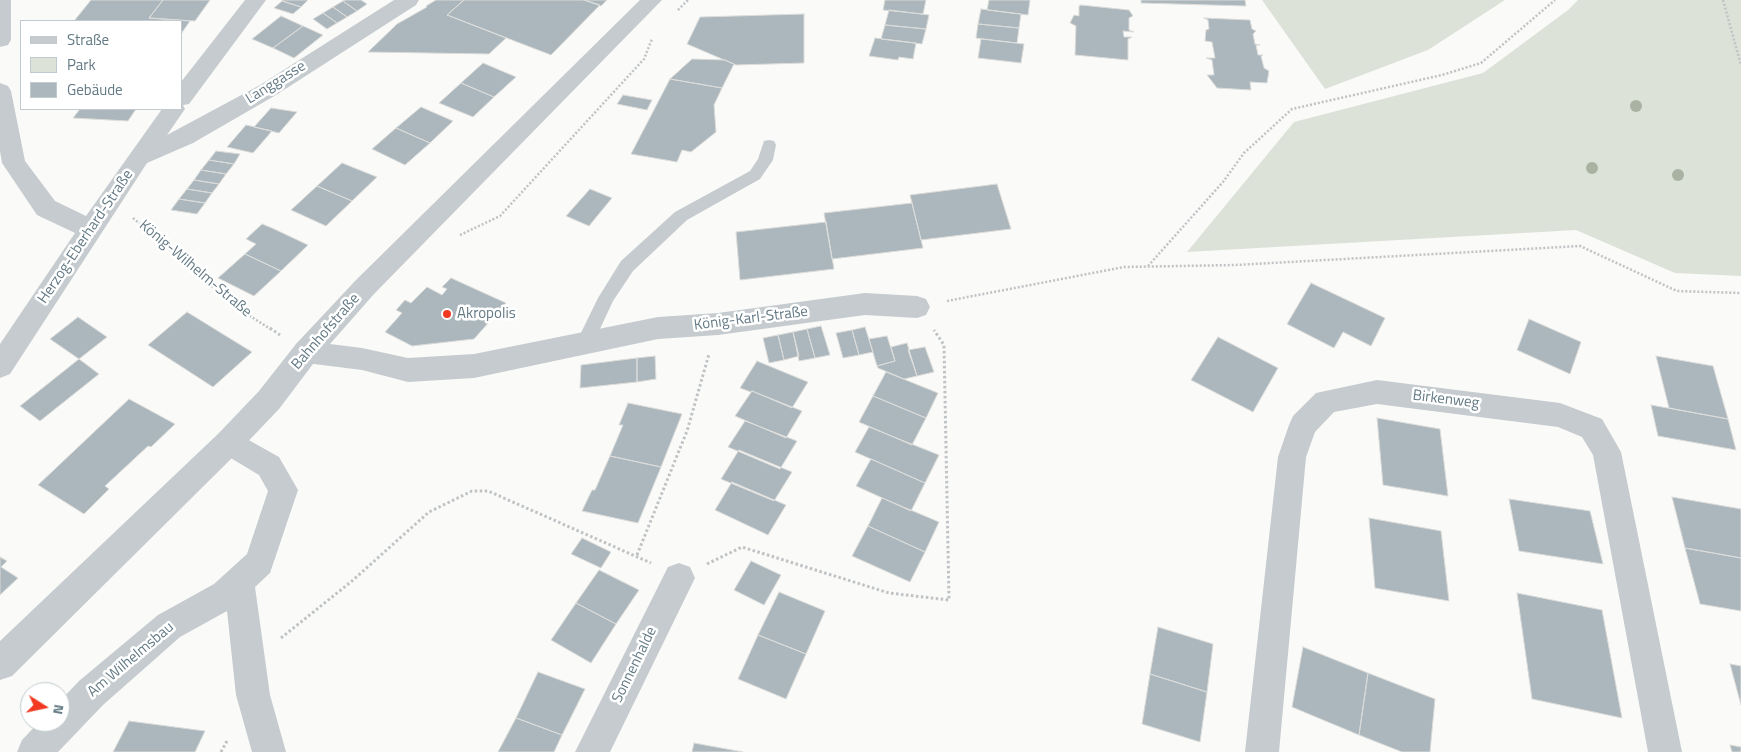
<!DOCTYPE html>
<meta charset="utf-8">
<style>
body{margin:0}
#map{position:relative;width:1741px;height:752px;overflow:hidden;background:#fafaf8;font-family:"Titillium Web",sans-serif}
canvas{display:block}
.legend{position:absolute;left:20px;top:20px;width:162px;height:90px;box-sizing:border-box;background:#fff;border:1px solid #c1cace;margin:0;padding:6px 9px;list-style:none;font-size:15px;color:#637a85}
.legend li{display:flex;align-items:center;gap:10px;height:25px}
.legend b{width:25px;border:1px solid #c1cace}
.north{position:absolute;left:20px;top:682px;width:50px;height:50px;box-sizing:border-box;background:#fff;border:1px solid #c1cace;border-radius:50%;rotate:100deg;font-size:14px;font-weight:700;line-height:20px;text-align:center;color:#637a85}
.north::after{content:'';display:block;margin:auto;width:18px;height:22px;background:#f13a21;clip-path:polygon(50% 0,100% 100%,50% 72%,0 100%)}
</style>
<div id="map">
<canvas width="1741" height="752"></canvas>
<ul class="legend">
<li><b style="height:6px;background:#c5cbce"></b>Straße</li>
<li><b style="height:14px;background:#dde2d8"></b>Park</li>
<li><b style="height:14px;background:#abb7bc"></b>Gebäude</li>
</ul>
<div class="north">N</div>
</div>
<script>
const c = document.querySelector('canvas').getContext('2d');
c.lineJoin = 'round';
function paint(path, color) {
  c.fillStyle = color;
  c.fill(path, 'evenodd');
}
function poly(rows) {
  const path = new Path2D();
  for (const r of rows) {
    path.moveTo(r[0], r[1]);
    for (let i = 2; i < r.length; i += 2) path.lineTo(r[i], r[i + 1]);
  }
  return path;
}
function stroke(path, color, width, dash) {
  c.strokeStyle = color;
  c.lineWidth = width;
  c.lineCap = dash ? 'butt' : 'round';
  c.setLineDash(dash || []);
  c.stroke(path);
}
function drawText(font, color, halo, rows, align = 'center') {
  c.font = font + ' "Titillium Web",sans-serif';
  c.lineWidth = 5;
  c.setLineDash([]);
  c.textBaseline = 'middle';
  c.strokeStyle = halo;
  c.fillStyle = color;
  for (const [text, x, y, turn = 0] of rows) {
    c.save();
    c.translate(x, y);
    c.rotate((+turn || 0) * Math.PI / 180);
    c.textAlign = isNaN(turn) ? turn : align;
    if (halo) c.strokeText(text, 0, 0);
    c.fillText(text, 0, 0);
    c.restore();
  }
}
paint(poly([
 [1262,0,1505,0,1428,50,1325,89],
 [1578,0,1741,0,1741,276,1675,273,1576,230,1187,252,1294,122,1483,73,1568,10]
]), '#dde2d8');
const building = poly([
 [91,0,163,0,149,18,190,21,181,34,181,21,74,21,91,0],
 [163,0,210,0,195,21,149,18,163,0],
 [283,0,308,0,301,7,282,1,283,0],
 [345,0,361,0,367,4,357,11,343,1,345,0],
 [436,0,464,0,447,15,506,38,489,54,368,52,397,24,427,7,426,6,436,0],
 [464,0,584,0,600,5,551,55,447,15,464,0],
 [584,0,607,0,601,6,584,0],
 [885,0,926,0,923,14,883,10,885,0],
 [989,0,1030,0,1028,15,987,10,989,0],
 [1141,0,1245,0,1246,6,1141,3,1141,0],
 [282,1,301,7,293,14,274,8,282,1],
 [343,1,357,11,347,17,333,7,343,1],
 [1081,5,1129,10,1133,16,1129,18,1129,30,1134,32,1123,31,1124,37,1132,37,1128,39,1128,60,1075,55,1076,26,1070,23,1074,15,1079,16,1079,6,1081,5],
 [333,7,347,17,337,23,323,13,333,7],
 [981,9,1021,14,1019,28,978,24,981,9],
 [889,10,929,15,926,29,885,25,889,10],
 [323,13,337,23,327,29,313,19,323,13],
 [804,14,804,63,736,65,687,44,700,17,804,14],
 [281,16,303,26,273,48,252,39,281,16],
 [1204,18,1250,20,1252,29,1256,31,1253,34,1255,44,1260,45,1256,45,1258,55,1263,55,1261,56,1264,68,1269,71,1267,83,1250,82,1251,90,1217,88,1207,75,1214,75,1212,60,1206,58,1215,58,1212,42,1205,41,1206,30,1209,29,1208,20,1204,18],
 [978,24,1019,28,1017,43,976,38,978,24],
 [885,25,926,29,922,44,881,39,885,25],
 [303,26,323,35,294,58,273,48,303,26],
 [875,38,916,43,913,59,899,57,898,60,869,56,875,38],
 [981,39,1024,44,1021,63,978,58,981,39],
 [692,59,725,60,734,64,722,88,670,79,692,59],
 [483,63,516,77,494,97,461,83,483,63],
 [670,79,722,88,714,105,716,132,691,152,682,150,677,162,631,154,670,79],
 [461,83,494,97,473,117,439,103,461,83],
 [623,95,652,100,647,110,617,104,623,95],
 [421,107,453,121,430,143,396,128,421,107],
 [271,108,297,112,279,133,254,127,271,108],
 [80,109,136,109,128,121,73,118,80,109],
 [246,125,272,131,253,153,227,147,246,125],
 [396,128,430,143,405,165,372,149,396,128],
 [216,151,240,154,234,164,209,160,216,151],
 [209,160,234,164,226,174,201,170,209,160],
 [342,163,377,177,352,201,317,186,342,163],
 [201,170,226,174,219,184,194,180,201,170],
 [194,180,219,184,212,193,187,189,194,180],
 [997,184,1011,229,921,240,910,195,997,184],
 [317,186,352,201,326,226,291,210,317,186],
 [187,189,212,193,205,203,179,199,187,189],
 [590,189,612,198,589,226,566,216,590,189],
 [179,199,205,203,197,214,171,210,179,199],
 [912,203,923,248,832,259,824,213,912,203],
 [826,222,834,269,740,280,736,232,826,222],
 [262,224,272,228,308,245,281,271,245,254,256,244,246,239,262,224],
 [245,254,281,271,254,296,218,278,245,254],
 [451,278,506,303,474,339,412,346,385,332,402,313,396,310,405,300,411,303,427,287,442,295,447,289,442,287,451,278],
 [1311,283,1385,318,1371,346,1343,332,1334,348,1287,324,1311,283],
 [187,312,252,352,213,387,148,345,187,312],
 [78,317,107,337,79,359,50,339,78,317],
 [1529,319,1581,342,1570,374,1517,350,1529,319],
 [821,326,830,355,815,358,807,329,821,326],
 [865,327,873,352,859,355,852,330,865,327],
 [807,329,815,358,799,361,793,332,807,329],
 [852,330,859,355,843,358,836,333,852,330],
 [793,332,799,356,784,360,778,335,793,332],
 [778,335,784,360,769,363,763,338,778,335],
 [887,336,895,361,877,366,869,339,887,336],
 [1218,337,1278,368,1253,412,1191,380,1218,337],
 [907,343,917,376,904,379,878,368,877,366,895,361,891,347,907,343],
 [925,347,934,372,917,376,908,350,925,347],
 [655,356,656,379,637,382,637,358,655,356],
 [1656,356,1713,366,1728,419,1669,408,1656,356],
 [637,358,637,382,580,388,581,365,637,358],
 [79,359,99,374,40,421,20,406,79,359],
 [757,361,808,382,792,408,752,391,751,392,740,388,757,361],
 [886,372,938,393,926,418,873,396,886,372],
 [752,391,802,411,786,438,735,416,752,391],
 [873,396,926,418,912,445,859,422,873,396],
 [129,399,175,424,151,447,148,446,105,486,109,489,84,514,38,485,129,399],
 [628,403,682,414,661,467,610,456,623,425,619,425,628,403],
 [1651,405,1728,419,1736,450,1658,436,1651,405],
 [1377,418,1440,429,1448,496,1383,485,1377,418],
 [745,421,797,441,780,469,728,447,745,421],
 [869,427,939,455,925,483,855,452,869,427],
 [739,450,792,472,774,501,721,479,739,450],
 [610,456,661,467,638,523,582,511,592,490,595,490,610,456],
 [871,459,925,483,911,511,856,486,871,459],
 [732,482,786,505,768,535,715,510,732,482],
 [1672,497,1741,509,1741,558,1685,548,1672,497],
 [882,498,939,522,925,552,868,526,882,498],
 [1509,499,1590,511,1603,564,1519,551,1509,499],
 [1369,518,1441,531,1449,601,1375,588,1369,518],
 [868,526,925,552,910,582,852,556,868,526],
 [582,538,611,552,601,568,571,554,582,538],
 [1685,548,1741,558,1741,611,1700,604,1685,548],
 [0,557,7,561,1,567,18,578,0,595,0,557],
 [751,561,781,575,764,605,734,590,751,561],
 [599,570,639,590,616,624,576,603,599,570],
 [779,592,825,611,806,654,758,635,779,592],
 [1517,593,1602,610,1622,718,1532,699,1517,593],
 [576,603,616,624,591,663,551,640,576,603],
 [1158,627,1213,644,1207,692,1150,674,1158,627],
 [758,635,806,654,786,699,738,679,758,635],
 [1303,647,1368,673,1359,735,1292,707,1303,647],
 [1730,664,1741,666,1741,705,1730,664],
 [538,672,585,689,562,735,516,718,538,672],
 [1368,673,1435,699,1430,752,1402,752,1359,735,1368,673],
 [1150,674,1207,692,1200,742,1142,724,1150,674],
 [516,718,562,735,554,752,498,752,516,718],
 [129,721,205,731,195,752,113,752,129,721],
 [694,743,743,752,692,752,694,743],
 [1730,745,1741,747,1741,752,1732,752,1730,745]
]);
paint(building, '#abb7bc');
stroke(building, '#dcdcda', 1);
stroke(poly([
 [1723,0,1741,65],
 [678,10,688,0],
 [133,218,236,307,272,330],
 [460,235,500,216,644,59,652,39],
 [1148,266,1223,182,1244,153,1292,109,1442,75,1481,63,1555,0],
 [947,301,1124,267,1235,265,1580,246,1677,291,1741,293]
]), '#bfc3c5', 2.5, [2, 2]);
stroke(poly([
 [270,328,280,335],
 [637,555,687,431,709,354],
 [707,564,742,547,889,593,949,600,944,345,934,330],
 [281,638,352,581,429,512,472,491,488,491,651,563],
 [221,752,228,739]
]), '#bfc3c5', 3, [2.5, 2.5]);
paint(poly([
 [769,140,774,141,776,145,773,160,760,179,687,220,633,271,613,301,591,348,585,350,579,348,576,343,598,298,621,261,675,212,750,171,758,159,764,141,769,140]
]), '#c5cbce');
paint(poly([
 [0,0,11,0,11,40,8,45,0,47,0,0],
 [245,0,266,0,189,104,183,105,185,109,167,135,260,85,394,0,419,0,416,5,276,95,193,143,147,163,10,374,0,378,0,344,75,233,37,215,2,163,0,151,0,83,8,86,11,91,25,161,55,201,86,216,162,109,181,109,181,82,245,0],
 [865,293,917,296,926,299,930,307,926,315,917,318,865,315,718,335,658,339,474,378,408,382,362,370,306,363,296,360,292,352,296,344,306,341,362,348,408,358,474,354,658,317,718,313,865,293],
 [1377,380,1560,403,1602,419,1621,452,1682,752,1648,752,1593,455,1582,437,1558,427,1377,404,1334,412,1315,432,1306,457,1279,752,1245,752,1278,457,1289,425,1293,416,1316,393,1377,380],
 [229,429,279,457,298,490,270,573,255,587,270,695,286,752,252,752,236,695,227,611,180,637,103,705,58,752,17,752,22,740,39,722,60,722,60,701,79,681,158,615,214,584,247,554,268,491,259,475,219,451,215,442,219,433,229,429],
 [679,563,690,567,695,578,610,752,575,752,668,567,679,563]
]), '#c5cbce');
paint(poly([
 [640,0,662,0,374,294,316,360,279,409,239,451,12,676,0,680,0,641,219,433,259,391,296,344,356,280,640,0]
]), '#c5cbce');
c.fillStyle = '#a9b2a3';
for (const [x, y] of [
 [1636,106],
 [1592,168],
 [1678,175]
]) {
  c.beginPath();
  c.arc(x, y, 6, 0, 2 * Math.PI);
  c.fill();
}
for (const [x, y, r, color] of [
 [447,314,5,"#f13a21"]
]) {
  const dot = new Path2D();
  dot.arc(x, y, r, 0, 2 * Math.PI);
  c.fillStyle = color;
  c.fill(dot);
  stroke(dot, '#fff', 2);
}
drawText('15px', '#637a85', '#fff', [
 ["Langgasse",276,83,-32],
 ["Herzog-Eberhard-Straße",86,237,-56],
 ["König-Wilhelm-Straße",195,269,40],
 ["König-Karl-Straße",751,319,-7],
 ["Bahnhofstraße",326,332,-49],
 ["Birkenweg",1446,400,7],
 ["Am Wilhelmsbau",131,660,-40],
 ["Sonnenhalde",635,665,-64]
]);
drawText('15px', '#637a85', '#fff', [
 ["Akropolis",457,314]
], 'left');
</script>
